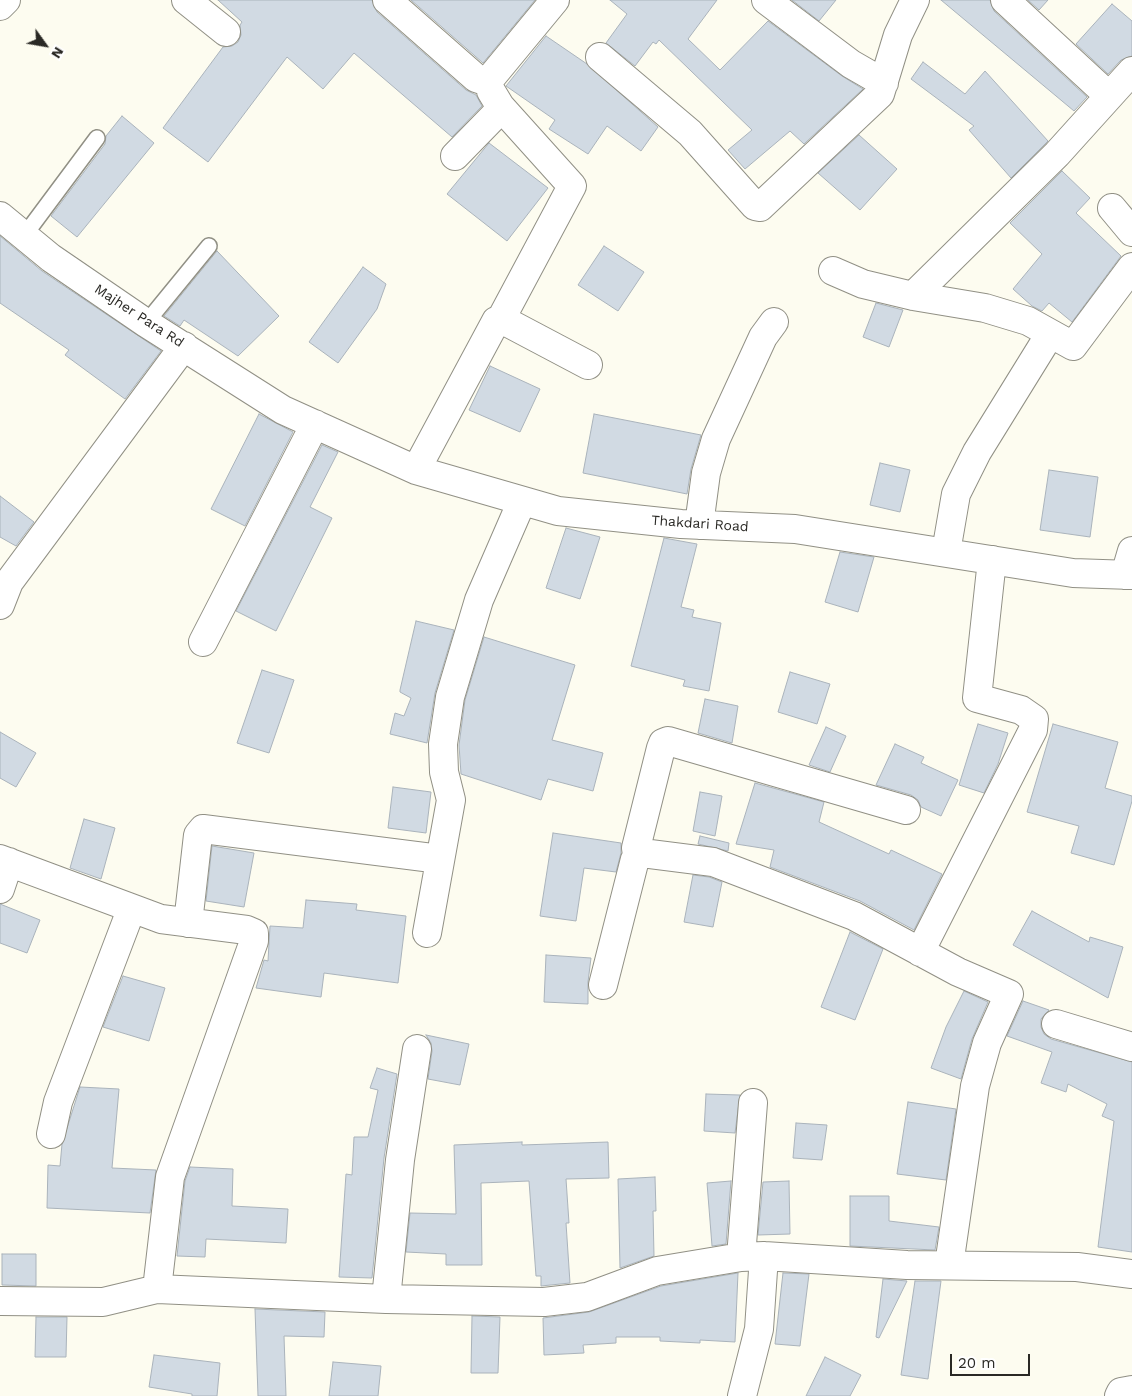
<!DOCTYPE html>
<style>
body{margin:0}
#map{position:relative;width:1132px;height:1396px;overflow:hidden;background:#fdfcf0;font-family:"Work Sans",sans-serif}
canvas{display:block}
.north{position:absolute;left:20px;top:20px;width:50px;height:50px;-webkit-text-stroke:4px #fff;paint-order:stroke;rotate:122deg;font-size:14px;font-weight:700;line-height:20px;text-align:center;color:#2a2925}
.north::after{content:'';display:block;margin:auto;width:18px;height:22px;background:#2a2925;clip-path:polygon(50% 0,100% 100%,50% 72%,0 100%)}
.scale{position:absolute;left:950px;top:1354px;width:80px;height:22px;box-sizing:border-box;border:2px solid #2a2925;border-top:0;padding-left:6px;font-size:15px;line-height:18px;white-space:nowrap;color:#2a2925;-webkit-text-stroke:4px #fff;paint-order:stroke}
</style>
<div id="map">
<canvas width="1132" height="1396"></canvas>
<div class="north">N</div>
<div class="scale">20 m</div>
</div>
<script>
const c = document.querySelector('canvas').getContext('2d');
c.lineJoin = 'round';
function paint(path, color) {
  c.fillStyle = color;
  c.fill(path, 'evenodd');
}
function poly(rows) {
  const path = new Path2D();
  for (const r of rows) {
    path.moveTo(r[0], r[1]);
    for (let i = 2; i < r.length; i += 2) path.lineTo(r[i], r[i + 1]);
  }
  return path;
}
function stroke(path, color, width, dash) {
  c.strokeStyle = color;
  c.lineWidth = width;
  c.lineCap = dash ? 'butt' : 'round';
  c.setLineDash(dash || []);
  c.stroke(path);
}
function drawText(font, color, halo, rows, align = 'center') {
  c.font = font + ' "Work Sans",sans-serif';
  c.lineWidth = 4;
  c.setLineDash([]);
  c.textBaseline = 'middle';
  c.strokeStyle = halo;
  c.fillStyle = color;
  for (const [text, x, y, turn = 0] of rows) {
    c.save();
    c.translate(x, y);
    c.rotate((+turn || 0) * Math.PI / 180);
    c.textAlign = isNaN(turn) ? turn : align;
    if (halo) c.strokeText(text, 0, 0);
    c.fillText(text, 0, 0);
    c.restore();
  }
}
const building = poly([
 [218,0,372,0,377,12,466,90,476,95,482,106,452,137,354,53,323,89,287,57,208,162,163,128,223,47,232,46,238,42,241,35,240,25,242,22,218,0],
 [411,0,535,0,483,63,411,0],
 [610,0,717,0,688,39,720,70,768,21,842,76,863,89,804,144,790,131,745,169,728,150,752,130,659,40,656,44,653,42,635,66,606,43,627,14,610,0],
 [792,0,836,0,819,21,792,0],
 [941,0,990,0,994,11,1087,97,1074,111,941,0],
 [1028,0,1048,0,1039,10,1028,0],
 [1112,4,1132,21,1132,56,1121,60,1108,74,1076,44,1112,4],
 [546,36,587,64,658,127,641,151,607,126,588,154,549,129,555,120,506,86,546,36],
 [923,62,965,94,985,71,1048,141,1011,178,969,130,974,126,911,79,923,62],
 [122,116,154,143,77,237,51,216,105,144,106,136,122,116],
 [859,135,897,169,860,210,818,173,859,135],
 [489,143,548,188,507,241,447,194,489,143],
 [1062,171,1090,198,1076,213,1121,256,1072,322,1049,303,1042,311,1032,306,1013,289,1042,254,1010,223,1062,171],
 [0,236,42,271,161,351,125,399,65,355,69,350,0,303,0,236],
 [604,246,644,272,618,311,578,285,604,246],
 [217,251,279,316,238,356,184,320,180,326,164,316,217,251],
 [363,267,386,284,377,309,338,363,309,342,363,267],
 [876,303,903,310,889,347,863,337,876,303],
 [490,366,540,389,520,432,469,410,490,366],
 [259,414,293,432,245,526,211,509,259,414],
 [594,414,701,435,691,469,687,494,583,473,594,414],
 [322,445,338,452,310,507,332,518,276,631,236,611,322,445],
 [880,463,910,470,900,512,870,505,880,463],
 [1049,470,1098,477,1090,537,1040,530,1049,470],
 [0,496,34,522,16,546,0,537,0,496],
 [566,528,600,537,580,599,546,588,566,528],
 [664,538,697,544,681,607,694,610,692,617,721,623,709,691,683,686,685,680,631,666,664,538],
 [840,552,874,557,858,612,825,602,840,552],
 [416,621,454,630,435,693,427,743,390,734,395,713,404,716,411,698,400,692,400,690,416,621],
 [484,637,575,665,552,740,603,753,593,791,548,779,541,800,461,774,459,745,465,700,484,637],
 [262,670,294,680,269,753,237,743,262,670],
 [790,672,830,684,817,724,778,712,790,672],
 [705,699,738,706,732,743,698,733,705,699],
 [978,724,1008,733,998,764,984,793,959,785,978,724],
 [1053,724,1118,742,1105,788,1132,796,1132,801,1114,865,1071,853,1079,826,1027,812,1053,724],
 [826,727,846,736,830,772,809,765,826,727],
 [0,732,36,753,16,787,0,778,0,732],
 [895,744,924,757,921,763,958,780,941,816,921,807,918,800,911,795,876,785,895,744],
 [755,783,824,802,819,822,889,854,891,850,942,874,914,930,860,901,770,867,774,850,736,844,755,783],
 [393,787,431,792,426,833,388,828,393,787],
 [700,792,722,796,715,836,693,831,700,792],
 [84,819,115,828,101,879,70,868,84,819],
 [553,833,621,843,621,853,616,872,584,868,576,921,540,916,553,833],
 [700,836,729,843,728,851,698,844,700,836],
 [212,846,254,853,244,907,206,901,212,846],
 [693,875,709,877,722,882,713,927,684,922,693,875],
 [306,900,357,904,356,910,406,916,398,983,324,973,321,997,256,988,264,960,268,961,270,926,303,928,306,900],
 [0,904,40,920,27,953,0,943,0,904],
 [1032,911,1089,942,1090,937,1123,947,1108,998,1013,945,1032,911],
 [850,932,883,949,855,1020,821,1007,850,932],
 [546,955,591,958,588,982,588,1004,544,1002,546,955],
 [123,976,165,988,149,1041,103,1027,123,976],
 [964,991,988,1002,972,1039,961,1079,931,1068,946,1027,964,991],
 [1023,1001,1049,1010,1041,1019,1041,1027,1044,1034,1051,1039,1132,1062,1132,1252,1098,1247,1114,1121,1102,1116,1107,1104,1068,1084,1066,1092,1041,1083,1052,1052,1007,1036,1023,1001],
 [426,1035,469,1044,460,1085,428,1079,432,1051,431,1043,426,1035],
 [377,1068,397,1074,384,1158,372,1278,339,1277,346,1174,352,1175,354,1137,368,1137,378,1090,370,1088,377,1068],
 [80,1087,119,1089,112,1168,156,1170,150,1213,47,1208,48,1165,60,1166,62,1144,80,1087],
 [706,1094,740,1095,735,1133,704,1131,706,1094],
 [908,1102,956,1109,946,1180,897,1174,908,1102],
 [796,1123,827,1125,822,1160,793,1158,796,1123],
 [522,1142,522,1145,608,1142,609,1178,566,1179,569,1223,566,1223,570,1283,541,1286,541,1276,536,1276,529,1181,481,1183,482,1265,446,1265,446,1254,406,1252,410,1213,456,1214,454,1145,522,1142],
 [190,1167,233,1169,232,1206,288,1209,286,1243,206,1239,205,1257,177,1256,185,1181,190,1167],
 [655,1177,656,1211,653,1211,654,1256,620,1268,618,1179,655,1177],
 [731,1181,726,1244,712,1246,707,1183,731,1181],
 [789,1181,790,1234,758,1235,763,1182,789,1181],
 [850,1196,889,1196,889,1221,939,1227,935,1250,850,1246,850,1196],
 [2,1254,36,1254,36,1286,2,1285,2,1254],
 [738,1273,735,1342,700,1340,700,1343,660,1341,660,1337,616,1337,616,1343,583,1345,584,1353,544,1355,543,1318,589,1312,661,1286,738,1273],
 [783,1273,809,1274,800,1346,775,1344,783,1273],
 [883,1279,907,1281,879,1338,876,1337,883,1279],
 [915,1281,941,1281,928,1379,901,1375,915,1281],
 [255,1309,325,1312,324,1337,284,1336,286,1396,258,1396,255,1309],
 [472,1316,500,1317,498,1373,471,1373,472,1316],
 [36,1317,67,1317,66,1357,35,1357,36,1317],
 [154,1355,220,1363,217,1396,192,1396,192,1394,149,1387,154,1355],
 [825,1357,861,1375,850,1396,806,1396,825,1357],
 [333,1362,381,1366,378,1396,329,1396,333,1362]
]);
paint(building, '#d1dae3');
stroke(building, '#aab3bb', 1);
const lane = poly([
 [24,236,97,138],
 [146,323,209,246]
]);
const street = poly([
 [186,0,226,32],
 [387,0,476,78,482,80,489,80,555,0],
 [766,0,851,64,884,83],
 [1005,0,1109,96],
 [0,6,6,0],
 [600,57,690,133,755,206,760,207,880,94,898,35,915,0],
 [500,106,572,186,501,319],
 [455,156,497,113,500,106,491,91],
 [1112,208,1132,232],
 [0,216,51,258,146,323,283,410,416,470,558,511,681,524,795,529,1073,573,1132,575],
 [833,271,863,284,913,296,985,308,1028,321,1073,346,1132,267],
 [913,296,1057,154,1132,71],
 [416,470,496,321,501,319,588,365],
 [699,525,706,473,716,439,763,337,774,322],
 [946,552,956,494,977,452,1050,334],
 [1125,575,1132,551],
 [0,605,9,582,184,346],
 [203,642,315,424],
 [637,855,636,848,661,748,663,743,668,741,906,810],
 [0,859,161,919,247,930,254,933,254,941,170,1177,157,1289],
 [0,889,9,862],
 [188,923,198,835,203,829,440,859],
 [427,933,451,800,444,772,443,744,450,697,479,600,522,501],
 [920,952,1033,730,1034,719,1021,710,977,698,992,560],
 [603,985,635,859,642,853,713,862,854,916,958,972,1009,994,987,1043,975,1086,949,1265],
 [1056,1024,1132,1047],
 [51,1134,58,1102,131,910],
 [741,1257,753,1103],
 [386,1299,400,1160,417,1049],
 [0,1301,103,1302,157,1289,386,1299,544,1302,587,1297,657,1271,741,1257,764,1256,907,1265,1077,1267,1132,1274],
 [742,1396,759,1329,764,1256],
 [1119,1396,1121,1392,1132,1390]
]);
stroke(lane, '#919085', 18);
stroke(street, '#919085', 30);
stroke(lane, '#fff', 15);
stroke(street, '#fff', 28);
drawText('14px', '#2a2925', '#fff', [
 ["Majher Para Rd",139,316,33],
 ["Thakdari Road",700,524,4]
]);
</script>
